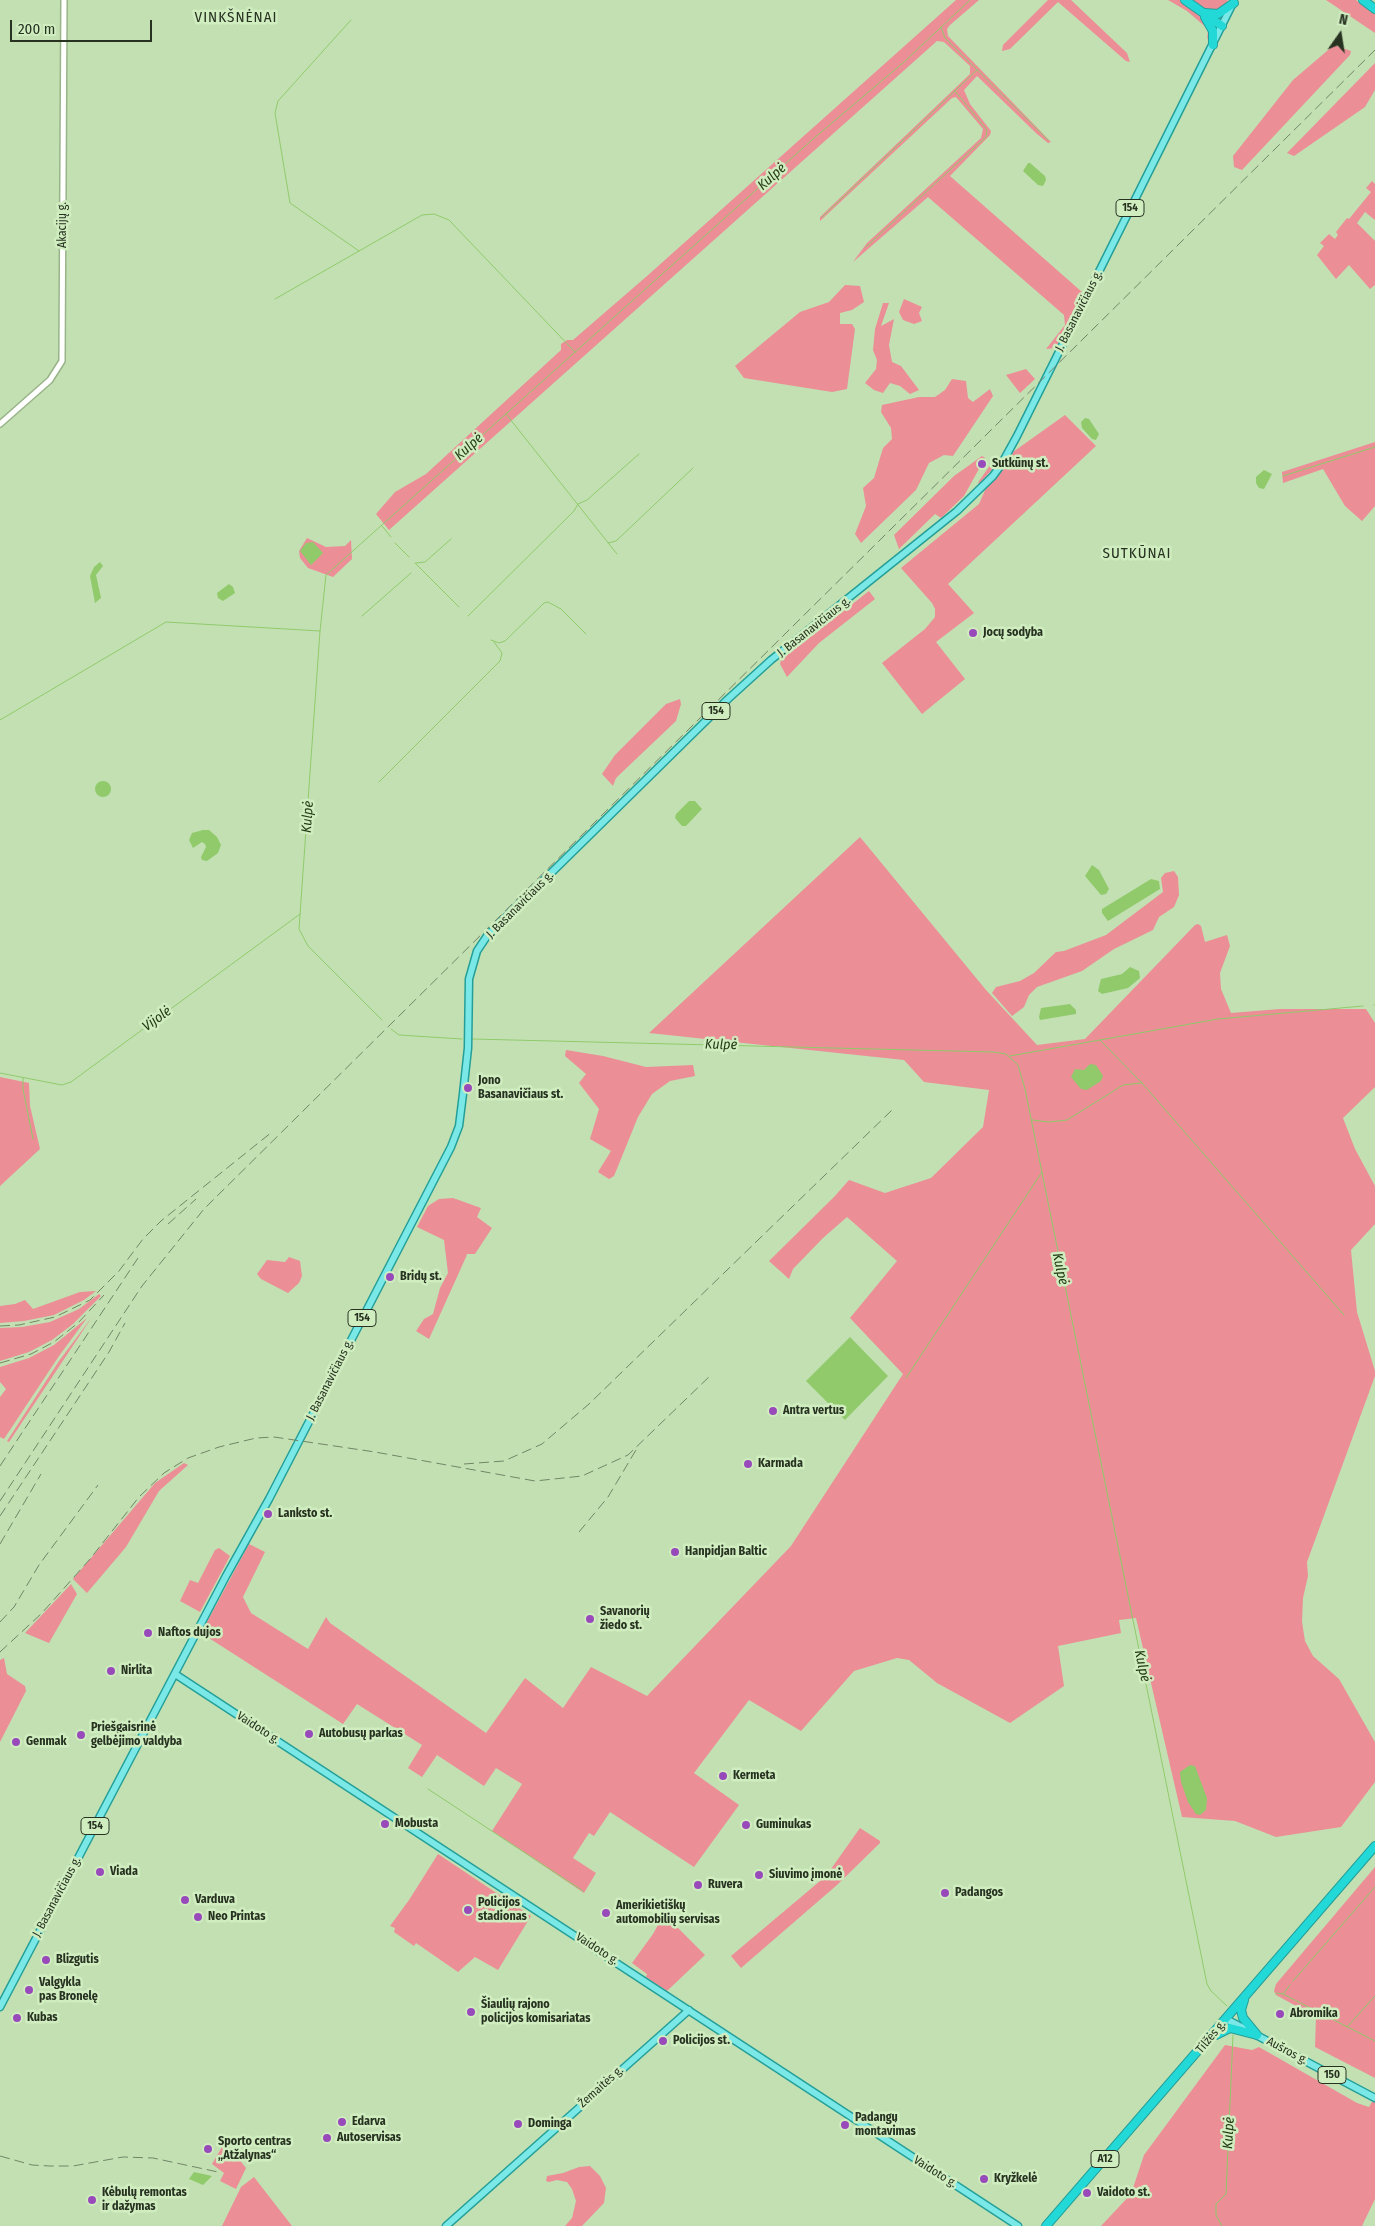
<!DOCTYPE html>
<meta charset="utf-8">
<style>
body{margin:0}
#map{position:relative;width:1375px;height:2226px;overflow:hidden;background:#c3e0b3;font-family:"Fira Sans Condensed",sans-serif}
canvas{display:block}
.north{position:absolute;left:1315px;top:10px;width:50px;height:50px;-webkit-text-stroke:4px #d0edc0;paint-order:stroke;rotate:13deg;font-size:14px;font-weight:700;line-height:20px;text-align:center;color:#273221}
.north::after{content:'';display:block;margin:auto;width:18px;height:22px;background:#273221;clip-path:polygon(50% 0,100% 100%,50% 72%,0 100%)}
.scale{position:absolute;left:10px;top:20px;width:142px;height:22px;box-sizing:border-box;border:2px solid #273221;border-top:0;padding-left:6px;font-size:15px;line-height:18px;white-space:nowrap;color:#273221;-webkit-text-stroke:4px #d0edc0;paint-order:stroke}
</style>
<div id="map">
<canvas width="1375" height="2226"></canvas>
<div class="north">N</div>
<div class="scale">200 m</div>
</div>
<script>
const c = document.querySelector('canvas').getContext('2d');
c.lineJoin = 'round';
function paint(path, color) {
  c.fillStyle = color;
  c.fill(path, 'evenodd');
}
function poly(rows) {
  const path = new Path2D();
  for (const r of rows) {
    if (r.length === 3) {
      path.moveTo(r[0] + r[2], r[1]);
      path.arc(r[0], r[1], r[2], 0, 2 * Math.PI);
      continue;
    }
    path.moveTo(r[0], r[1]);
    for (let i = 2; i < r.length; i += 2) path.lineTo(r[i], r[i + 1]);
  }
  return path;
}
function stroke(path, color, width, dash) {
  c.strokeStyle = color;
  c.lineWidth = width;
  c.lineCap = dash ? 'butt' : 'round';
  c.setLineDash(dash || []);
  c.stroke(path);
}
function drawText(font, color, halo, rows, align = 'center') {
  c.font = font + ' "Fira Sans Condensed",sans-serif';
  c.lineWidth = 5;
  c.setLineDash([]);
  c.textBaseline = 'middle';
  c.strokeStyle = halo;
  c.fillStyle = color;
  for (const [text, x, y, turn = 0] of rows) {
    c.save();
    c.translate(x, y);
    c.rotate((+turn || 0) * Math.PI / 180);
    c.textAlign = isNaN(turn) ? turn : align;
    if (halo) c.strokeText(text, 0, 0);
    c.fillText(text, 0, 0);
    c.restore();
  }
}
paint(poly([
 [956,0,979,0,950,25,947,29,948,36,1051,142,1048,143,1037,134,977,76,964,90,970,104,991,131,990,135,950,176,1082,292,1056,348,1046,349,1065,325,1064,315,928,197,853,262,867,243,981,138,983,129,956,97,952,98,820,221,820,217,970,74,970,66,944,42,937,41,389,530,376,514,395,492,426,474,561,350,561,344,567,340,573,340,647,276],
 [1048,0,1071,0,1127,53,1130,62,1126,61,1058,2,1010,49,1002,51,1003,45],
 [1168,0,1180,0,1203,18,1210,33,1207,40,1208,29,1187,11],
 [1191,0,1228,0,1225,6,1217,12,1207,11],
 [1326,0,1356,0,1375,14,1375,33],
 [1334,45,1351,51,1350,55,1242,170,1234,167,1233,156,1293,80],
 [1375,63,1375,90,1365,107,1294,156,1287,153],
 [1372,181,1375,184,1375,220,1365,212,1357,223,1375,241,1375,285,1370,289,1349,265,1336,279,1317,255,1324,246,1320,243,1329,234,1335,239,1338,235,1336,232,1347,218,1349,219,1371,192,1366,188],
 [845,285,860,286,864,302,852,310,840,313,840,324,852,324,855,329,847,389,832,392,744,378,735,366,800,312,829,302],
 [904,299,922,307,919,313,922,321,914,324,903,320,899,312],
 [883,303,889,303,881,326,894,319,889,345,892,362,901,366,919,390,910,394,900,386,890,383,883,393,874,390,865,383,876,369,877,360,873,350,875,329],
 [1026,369,1035,379,1020,393,1006,375],
 [952,379,966,381,968,398,973,402,990,389,993,396,953,456,944,455,929,463,916,490,861,543,855,534,866,506,863,488,874,478,883,448,892,439,891,428,881,412,882,405,919,397,935,397,945,390],
 [1065,415,1096,446,948,584,974,613,936,642,965,679,922,714,882,663,925,629,935,617,935,609,932,603,901,568,979,504,986,488,1008,462,1013,452],
 [1375,442,1375,506,1362,521,1345,506,1323,469,1283,483,1282,472],
 [982,456,985,458,964,496,941,518,935,514,899,549,894,535,954,476],
 [996,457,999,458,1000,461,978,485,979,481],
 [307,538,326,547,345,546,351,540,352,559,333,577,308,568,300,558,299,551],
 [869,591,875,599,819,643,787,677,780,664,781,660],
 [680,699,681,704,676,721,616,778,613,786,602,774,615,755,666,704],
 [860,837,986,990,1037,1045,1085,1039,1195,925,1198,924,1201,926,1205,942,1227,935,1230,946,1220,973,1221,989,1231,1013,1280,1009,1366,1009,1375,1023,1375,1087,1343,1118,1355,1149,1375,1186,1375,1224,1351,1250,1357,1312,1375,1371,1375,1376,1307,1562,1308,1576,1303,1598,1302,1622,1305,1641,1313,1656,1339,1679,1375,1742,1375,1782,1341,1827,1276,1837,1235,1821,1182,1817,1136,1618,1119,1620,1121,1633,1058,1646,1064,1686,1010,1723,937,1683,909,1660,897,1658,854,1671,801,1731,749,1700,694,1773,739,1805,694,1867,610,1812,594,1836,589,1833,573,1858,596,1873,584,1893,492,1831,522,1784,496,1768,484,1786,437,1755,422,1777,408,1768,422,1745,357,1704,343,1724,201,1633,249,1544,265,1552,243,1597,251,1613,308,1649,326,1617,330,1623,486,1733,525,1678,563,1708,591,1667,647,1696,791,1546,903,1374,850,1318,897,1261,847,1217,823,1238,793,1269,789,1279,769,1261,835,1196,849,1180,885,1193,931,1178,983,1127,989,1090,924,1082,904,1060,649,1033],
 [1174,871,1178,877,1179,895,1174,907,1159,917,1153,930,1114,949,1082,971,1037,987,1029,995,1024,1007,1012,1016,992,993,996,987,1020,981,1034,973,1056,952,1064,951,1106,935,1163,892,1161,878,1165,873],
 [566,1050,603,1056,646,1067,693,1065,695,1076,670,1081,652,1094,638,1117,614,1176,609,1179,598,1172,611,1151,590,1139,599,1109,579,1083,586,1074,565,1056],
 [0,1077,29,1083,30,1106,40,1149,0,1186],
 [453,1198,481,1208,477,1217,492,1228,475,1254,467,1254,466,1257,429,1339,416,1331,424,1319,433,1314,440,1288,448,1273,444,1240,417,1227,428,1206,439,1199],
 [289,1257,300,1261,302,1276,299,1283,288,1293,261,1279,257,1274,267,1260,285,1262],
 [96,1291,84,1300,54,1315,24,1321,0,1323,0,1306,15,1304,25,1300,33,1309,80,1292],
 [99,1294,101,1296,73,1324,52,1340,29,1352,0,1361,0,1328,22,1327,50,1322,79,1309],
 [92,1317,9,1442,7,1441,59,1361],
 [87,1318,59,1356,4,1439,0,1437,0,1397,6,1389,0,1382,0,1367,29,1358,54,1345],
 [184,1463,188,1465,159,1491,126,1547,87,1593,73,1579,155,1483],
 [219,1548,230,1556,200,1612,180,1601,190,1580,198,1583,215,1550],
 [71,1584,77,1594,49,1643,25,1633],
 [4,1658,7,1674,25,1686,26,1691,0,1742,0,1660],
 [860,1828,880,1841,880,1843,837,1885,741,1968,731,1956,826,1876],
 [438,1854,531,1916,498,1970,475,1957,458,1972,416,1943,414,1946,394,1932,395,1928,390,1926,409,1900],
 [1375,1867,1375,2078,1315,2047,1316,2017,1276,1995,1274,1991,1276,1984],
 [664,1914,705,1955,667,1991,646,1977,647,1974,632,1963,653,1934],
 [1225,2045,1252,2050,1259,2047,1357,2103,1369,2107,1373,2100,1375,2101,1375,2199,1362,2226,1101,2226,1131,2194,1144,2155],
 [225,2142,246,2168,236,2189,220,2181,224,2173,212,2164],
 [590,2166,600,2176,606,2188,604,2203,582,2226,565,2226,572,2218,576,2201,572,2189,567,2182,557,2180,549,2182,546,2181,547,2176,563,2173,579,2167],
 [254,2177,292,2226,222,2226,241,2187]
]), '#eb8e96');
paint(poly([
 [1028,163,1030,163,1045,176,1046,180,1043,186,1038,185,1023,171],
 [1085,418,1089,419,1099,434,1096,440,1092,439,1082,428,1081,422],
 [1264,470,1272,474,1264,489,1259,488,1256,483,1256,477],
 [313,542,323,553,311,565,300,551,306,543],
 [100,562,103,566,96,575,101,598,95,603,90,576,94,567],
 [229,584,233,587,235,593,223,601,218,598,217,593],
 [103,789,8],
 [689,801,695,801,702,809,686,826,682,826,675,818,676,814],
 [203,830,209,830,217,837,221,845,218,853,207,861,202,860,201,857,206,847,205,844,202,842,193,848,189,840,192,833],
 [1092,865,1099,870,1109,889,1106,894,1101,895,1085,876],
 [1151,879,1159,881,1160,889,1108,921,1102,913,1102,909],
 [1130,967,1139,971,1140,978,1128,988,1102,994,1098,991,1101,979,1122,974],
 [1070,1004,1076,1010,1076,1014,1040,1020,1039,1017,1041,1008],
 [1090,1064,1096,1065,1103,1076,1101,1081,1087,1090,1081,1089,1071,1077,1075,1069,1084,1070],
 [850,1337,888,1376,845,1420,806,1381],
 [1190,1765,1195,1766,1207,1798,1206,1810,1200,1815,1196,1814,1188,1802,1181,1782,1180,1772],
 [194,2172,212,2176,203,2185,189,2179]
]), '#90ca6b');
stroke(poly([
 [351,20,278,101,275,113,290,203,359,251],
 [941,27,945,38,1048,140],
 [822,217,977,70],
 [866,247,986,137,987,130,955,91],
 [275,299,422,215,434,214,449,220,575,352],
 [506,414,617,554],
 [1283,476,1375,447],
 [382,526,391,537],
 [395,543,409,557],
 [608,543,616,541,693,468],
 [415,563,459,607],
 [416,563,425,562,451,539],
 [362,616,411,573],
 [468,616,574,511,578,504,587,500,639,454],
 [491,640,499,643,505,641,544,603,548,602,561,609,586,634],
 [0,720,166,622,320,631],
 [379,782,500,661,502,653,494,642],
 [1374,1005,1375,1005],
 [382,1020,308,946,299,929,320,631,326,575,813,139,904,62,970,0],
 [391,1029,399,1035,462,1039],
 [472,1039,993,1052,1006,1054,1018,1065,1025,1089,1207,1984,1211,1991,1227,2006],
 [1100,1040,1142,1083,1344,1315],
 [1010,1056,1218,1019,1363,1006],
 [0,1073,62,1085,71,1082,300,914],
 [23,1078,23,1089,33,1139],
 [1032,1120,1049,1122,1067,1120,1123,1085,1142,1083],
 [906,1378,1042,1172],
 [428,1789,583,1891],
 [1293,1981,1375,1887],
 [1276,1993,1283,1994,1290,1985],
 [1283,1994,1375,2041],
 [1347,2027,1375,1996],
 [1222,2226,1216,2215,1216,2204,1226,2194,1233,2035]
]), '#90ca6b', 1);
const minor = poly([
 [0,424,50,380,62,361,64,0]
]);
const major = poly([
 [175,1674,1018,2226],
 [0,2007,226,1576,269,1499,451,1147,459,1126,463,1094,468,1048,469,979,477,951,487,936,728,699,771,660,957,511,993,476,1001,465,1017,436,1233,3],
 [1226,2019,1375,2098],
 [446,2226,689,2010]
]);
const highway = poly([
 [1185,0,1222,26],
 [1363,0,1375,9],
 [1205,13,1218,14,1234,3],
 [1205,17,1213,31,1213,45],
 [1244,2000,1241,2010,1243,2018,1257,2035],
 [1216,2035,1230,2028,1257,2035],
 [1046,2226,1375,1846]
]);
stroke(minor, '#99b489', 8);
stroke(major, '#249f98', 9);
stroke(highway, '#249f98', 10);
stroke(minor, '#fff', 5);
stroke(major, '#7be8e8', 6);
stroke(highway, '#23d9d8', 8);
stroke(poly([
 [168,1224,196,1199],
 [0,1326,19,1325,55,1317,90,1300,119,1271,143,1239,161,1221,272,1132],
 [0,1363,31,1354,54,1342,78,1323,104,1295],
 [464,1464,504,1461,542,1444,589,1404,892,1110],
 [0,1466,138,1258],
 [0,1501,142,1286,204,1209,1375,50],
 [0,1516,109,1352,125,1323],
 [579,1532,608,1497,636,1450],
 [0,1544,41,1474],
 [0,1622,14,1607,39,1565,98,1485],
 [0,1652,42,1613,90,1559,139,1497,164,1473,188,1458,219,1447,256,1438,274,1437,375,1452,535,1481,582,1476,628,1455,712,1374],
 [0,2156,32,2165,50,2166,73,2166,123,2157,153,2158,218,2172]
]), '#718566', 1, [10, 5]);
for (const [x, y, r, color] of [
 [982,464,5,"#994aba"],
 [973,633,5,"#994aba"],
 [468,1088,5,"#994aba"],
 [390,1277,5,"#994aba"],
 [773,1411,5,"#994aba"],
 [748,1464,5,"#994aba"],
 [268,1514,5,"#994aba"],
 [675,1552,5,"#994aba"],
 [590,1619,5,"#994aba"],
 [148,1633,5,"#994aba"],
 [111,1671,5,"#994aba"],
 [309,1734,5,"#994aba"],
 [81,1735,5,"#994aba"],
 [16,1742,5,"#994aba"],
 [723,1776,5,"#994aba"],
 [385,1824,5,"#994aba"],
 [746,1825,5,"#994aba"],
 [100,1872,5,"#994aba"],
 [759,1875,5,"#994aba"],
 [698,1885,5,"#994aba"],
 [945,1893,5,"#994aba"],
 [185,1900,5,"#994aba"],
 [468,1910,5,"#994aba"],
 [606,1913,5,"#994aba"],
 [198,1917,5,"#994aba"],
 [46,1960,5,"#994aba"],
 [29,1990,5,"#994aba"],
 [471,2012,5,"#994aba"],
 [1280,2014,5,"#994aba"],
 [17,2018,5,"#994aba"],
 [663,2041,5,"#994aba"],
 [342,2122,5,"#994aba"],
 [518,2124,5,"#994aba"],
 [845,2125,5,"#994aba"],
 [327,2138,5,"#994aba"],
 [208,2149,5,"#994aba"],
 [984,2179,5,"#994aba"],
 [1087,2193,5,"#994aba"],
 [92,2200,5,"#994aba"]
]) {
  const dot = new Path2D();
  dot.arc(x, y, r, 0, 2 * Math.PI);
  c.fillStyle = color;
  c.fill(dot);
  stroke(dot, '#d0edc0', 2);
}
for (const [x, y, w] of [
 [1130,208,28],
 [716,711,28],
 [362,1318,28],
 [95,1826,28],
 [1332,2075,28],
 [1105,2159,28]
]) {
  const box = new Path2D();
  box.roundRect(x - w / 2, y - 8.5, w, 17, 4);
  c.fillStyle = '#d0edc0';
  c.fill(box);
  stroke(box, '#273221', 1);
}
drawText('bold 11px', '#273221', null, [
 ["154",1130,208],
 ["154",716,711],
 ["154",362,1318],
 ["154",95,1826],
 ["150",1332,2075],
 ["A12",1105,2159]
]);
drawText('12px', '#273221', '#d0edc0', [
 ["Akacijų g.",63,225,-90],
 ["J. Basanavičiaus g.",1079,311,-63],
 ["J. Basanavičiaus g.",814,627,-38],
 ["J. Basanavičiaus g.",520,905,-45],
 ["J. Basanavičiaus g.",330,1380,-63],
 ["Vaidoto g.",258,1728,33],
 ["J. Basanavičiaus g.",57,1897,-62],
 ["Vaidoto g.",597,1949,33],
 ["Tilžės g.",1211,2037,-50],
 ["Aušros g.",1287,2051,28],
 ["Žemaitės g.",601,2087,-42],
 ["Vaidoto g.",935,2172,32]
]);
drawText('bold 12px', '#273221', '#d0edc0', [
 ["Sutkūnų st.",992,464],
 ["Jocų sodyba",983,633],
 ["Jono",478,1081],
 ["Basanavičiaus st.",478,1095],
 ["Bridų st.",400,1277],
 ["Antra vertus",783,1411],
 ["Karmada",758,1464],
 ["Lanksto st.",278,1514],
 ["Hanpidjan Baltic",685,1552],
 ["Savanorių",600,1612],
 ["žiedo st.",600,1626],
 ["Naftos dujos",158,1633],
 ["Nirlita",121,1671],
 ["Priešgaisrinė",91,1728],
 ["gelbėjimo valdyba",91,1742],
 ["Autobusų parkas",319,1734],
 ["Genmak",26,1742],
 ["Kermeta",733,1776],
 ["Mobusta",395,1824],
 ["Guminukas",756,1825],
 ["Viada",110,1872],
 ["Siuvimo įmonė",769,1875],
 ["Ruvera",708,1885],
 ["Padangos",955,1893],
 ["Varduva",195,1900],
 ["Policijos",478,1903],
 ["stadionas",478,1917],
 ["Amerikietiškų",616,1906],
 ["automobilių servisas",616,1920],
 ["Neo Printas",208,1917],
 ["Blizgutis",56,1960],
 ["Valgykla",39,1983],
 ["pas Bronelę",39,1997],
 ["Šiaulių rajono",481,2005],
 ["policijos komisariatas",481,2019],
 ["Abromika",1290,2014],
 ["Kubas",27,2018],
 ["Policijos st.",673,2041],
 ["Padangų",855,2118],
 ["montavimas",855,2132],
 ["Edarva",352,2122],
 ["Dominga",528,2124],
 ["Autoservisas",337,2138],
 ["Sporto centras",218,2142],
 ["„Atžalynas“",218,2156],
 ["Kryžkelė",994,2179],
 ["Kėbulų remontas",102,2193],
 ["ir dažymas",102,2207],
 ["Vaidoto st.",1097,2193]
], 'left');
drawText('italic 14px', '#243b15', '#d0edc0', [
 ["Kulpė",772,177,-42],
 ["Kulpė",469,447,-42],
 ["Kulpė",308,817,-86],
 ["Vijolė",157,1019,-36],
 ["Kulpė",721,1045,1],
 ["Kulpė",1060,1269,78],
 ["Kulpė",1142,1666,78],
 ["Kulpė",1229,2133,-87]
]);
c.letterSpacing = '1px';
drawText('15px', '#273221', '#d0edc0', [
 ["VINKŠNĖNAI",236,18],
 ["SUTKŪNAI",1137,554]
]);
c.letterSpacing = '0px';
</script>
